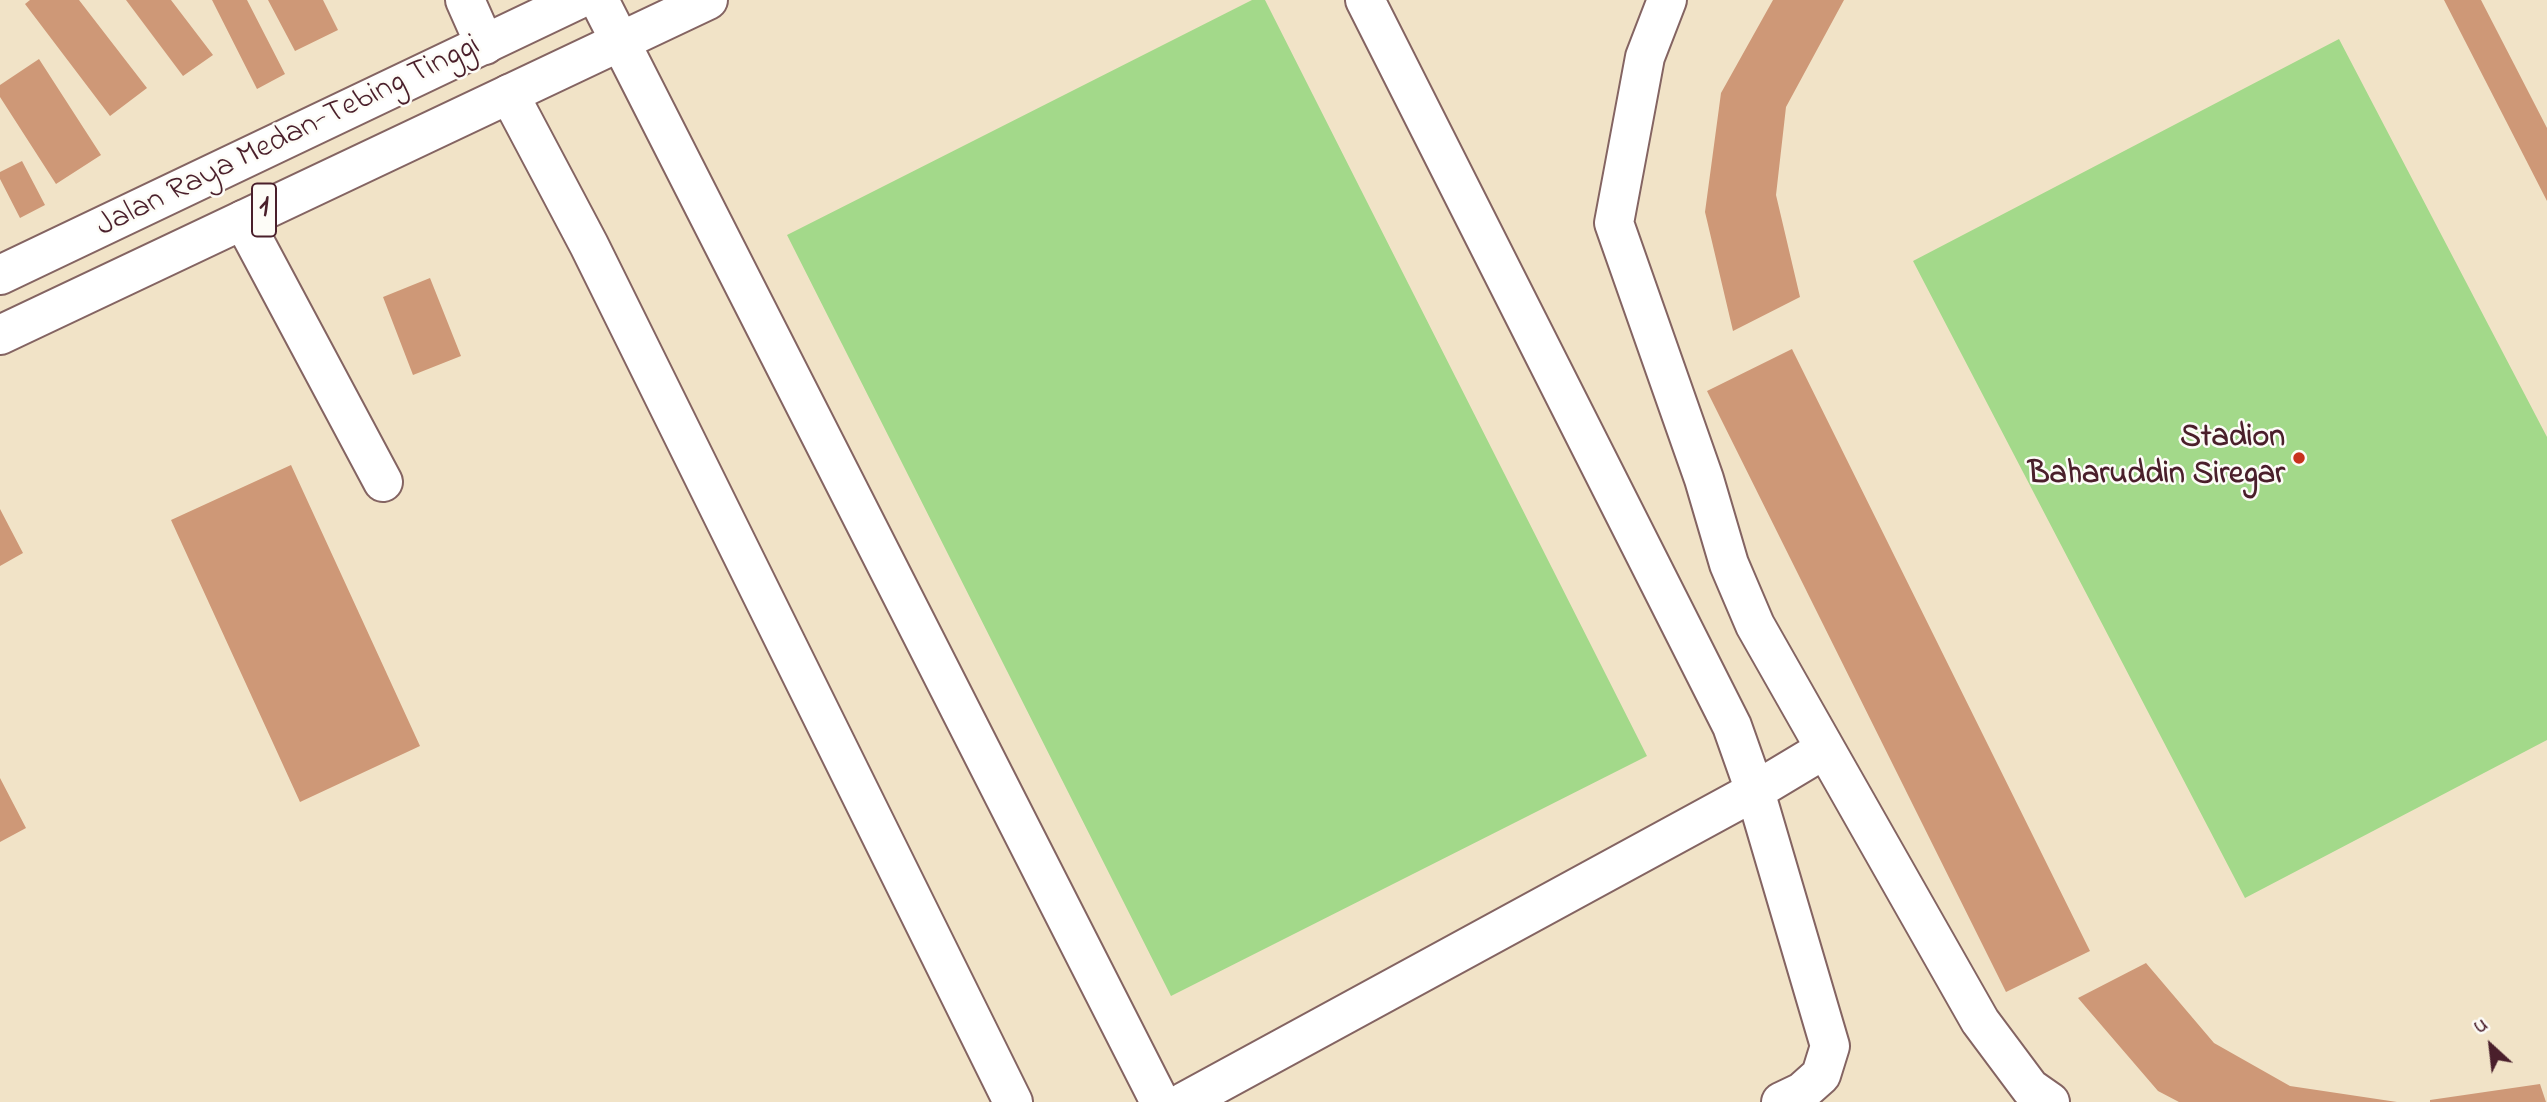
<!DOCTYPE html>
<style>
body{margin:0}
#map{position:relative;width:2547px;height:1102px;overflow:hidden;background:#f1e3c7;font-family:"Indie Flower",sans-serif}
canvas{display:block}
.north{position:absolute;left:2456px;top:1011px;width:70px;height:70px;-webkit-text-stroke:5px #fdfcf7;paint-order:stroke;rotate:333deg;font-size:19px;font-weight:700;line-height:28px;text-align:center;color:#4a1f2b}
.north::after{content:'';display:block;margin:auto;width:24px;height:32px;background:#4a1f2b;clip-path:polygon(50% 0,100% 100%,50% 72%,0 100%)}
</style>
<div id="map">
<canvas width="2547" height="1102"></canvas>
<div class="north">U</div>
</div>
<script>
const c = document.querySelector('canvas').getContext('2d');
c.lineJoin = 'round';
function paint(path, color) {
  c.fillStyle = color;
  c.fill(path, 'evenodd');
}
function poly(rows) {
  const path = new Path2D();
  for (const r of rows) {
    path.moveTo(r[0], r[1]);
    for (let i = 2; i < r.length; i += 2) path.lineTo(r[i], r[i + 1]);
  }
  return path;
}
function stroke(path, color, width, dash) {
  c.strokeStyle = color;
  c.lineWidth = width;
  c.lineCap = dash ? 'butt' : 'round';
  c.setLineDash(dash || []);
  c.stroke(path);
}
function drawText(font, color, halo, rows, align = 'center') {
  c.font = font + ' "Indie Flower",sans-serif';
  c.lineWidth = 5;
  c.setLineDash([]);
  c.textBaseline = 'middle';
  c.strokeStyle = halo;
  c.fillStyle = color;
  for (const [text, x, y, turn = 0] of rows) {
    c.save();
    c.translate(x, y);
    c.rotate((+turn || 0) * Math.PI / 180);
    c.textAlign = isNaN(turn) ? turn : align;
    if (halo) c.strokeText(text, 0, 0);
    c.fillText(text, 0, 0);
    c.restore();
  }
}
paint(poly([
 [1252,0,1265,0,1647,756,1171,996,787,235],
 [2339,39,2547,437,2547,740,2245,898,1913,261]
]), '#a3d98a');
paint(poly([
 [30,0,79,0,147,88,110,116,25,4],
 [126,0,171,0,213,55,183,76],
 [212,0,247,0,285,74,257,89],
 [268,0,323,0,338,30,295,51],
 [1773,0,1844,0,1786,107,1776,195,1800,297,1733,331,1705,212,1721,93],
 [2444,0,2481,0,2547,128,2547,201],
 [39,59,101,155,56,184,0,97,0,85],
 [22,161,45,205,20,218,0,179,0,172],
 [430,278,461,356,413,375,383,297],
 [1792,349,2090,951,2006,992,1707,391],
 [291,465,420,746,300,802,171,520],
 [0,509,23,553,0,566],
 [0,778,26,828,0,842],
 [2146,963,2214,1043,2290,1086,2397,1102,2179,1102,2158,1091,2078,998],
 [2540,1084,2546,1102,2430,1102,2430,1100]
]), '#ce9877');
const minor = poly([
 [465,0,485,45],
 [599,0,1160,1102],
 [1365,0,1732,726,1755,791,1830,1046,1821,1075,1802,1092,1781,1102],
 [1667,0,1645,57,1614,223,1704,479,1729,564,1755,625,1980,1021,2030,1088,2050,1102],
 [509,94,589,245,1013,1102],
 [243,220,383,482],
 [1184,1102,1755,791,1825,749]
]);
const highway = poly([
 [0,275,577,0],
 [0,335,708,0]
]);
stroke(minor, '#846462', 42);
stroke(highway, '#846462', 42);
stroke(minor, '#fff', 38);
stroke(highway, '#fff', 38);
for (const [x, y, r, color] of [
 [2299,458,7,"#c8321e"]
]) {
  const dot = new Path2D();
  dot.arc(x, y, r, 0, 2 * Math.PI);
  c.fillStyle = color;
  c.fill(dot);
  stroke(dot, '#fdfcf7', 2.5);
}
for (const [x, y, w] of [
 [264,210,24]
]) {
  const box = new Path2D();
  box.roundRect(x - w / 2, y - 26.5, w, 53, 5);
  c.fillStyle = '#fdfcf7';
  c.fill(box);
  stroke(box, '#4a1f2b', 2);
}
drawText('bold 30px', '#4a1f2b', null, [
 ["1",264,210]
]);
drawText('32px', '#4a1f2b', '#fdfcf7', [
 ["Jalan Raya Medan-Tebing Tinggi",289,138,-26]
]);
drawText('bold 32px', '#4a1f2b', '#fdfcf7', [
 ["Stadion",2285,440],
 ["Baharuddin Siregar",2285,477]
], 'right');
</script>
